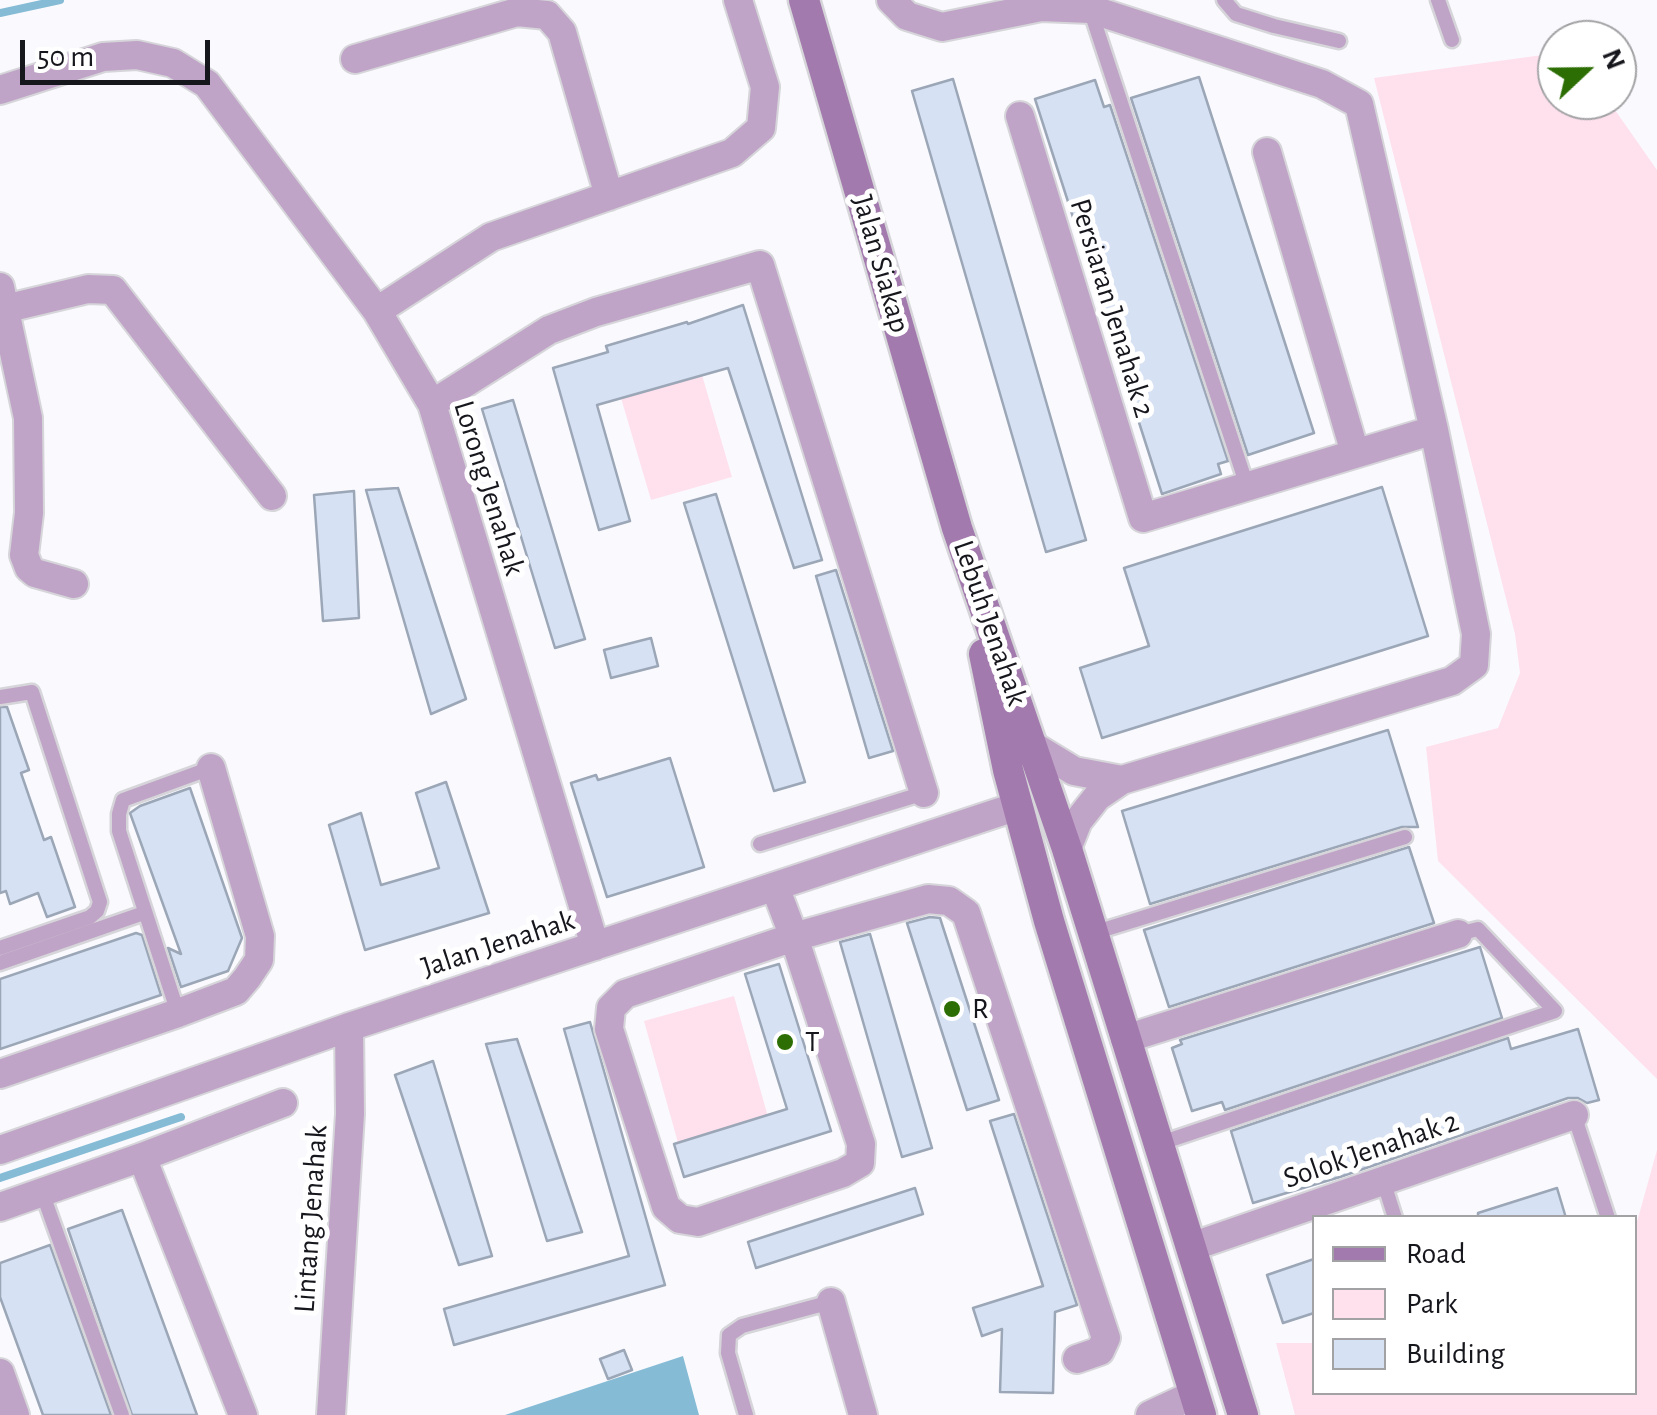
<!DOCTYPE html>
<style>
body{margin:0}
#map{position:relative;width:1657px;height:1415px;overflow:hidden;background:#fafafe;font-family:"Alegreya Sans",sans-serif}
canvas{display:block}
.legend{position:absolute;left:1312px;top:1215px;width:325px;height:180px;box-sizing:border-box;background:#fff;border:2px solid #a2a2a5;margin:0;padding:12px 18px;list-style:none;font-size:30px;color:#16161d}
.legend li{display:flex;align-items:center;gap:20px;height:50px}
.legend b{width:50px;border:2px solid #a2a2a5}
.north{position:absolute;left:1537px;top:20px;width:100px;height:100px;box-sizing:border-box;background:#fff;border:2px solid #a2a2a5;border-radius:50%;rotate:68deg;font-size:28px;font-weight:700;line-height:40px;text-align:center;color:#16161d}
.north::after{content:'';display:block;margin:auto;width:35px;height:45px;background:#2c6e04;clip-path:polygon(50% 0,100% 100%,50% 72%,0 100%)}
.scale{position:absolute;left:20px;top:40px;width:190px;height:45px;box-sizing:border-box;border:5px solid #16161d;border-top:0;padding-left:12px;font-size:30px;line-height:35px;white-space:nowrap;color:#16161d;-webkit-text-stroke:8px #fff;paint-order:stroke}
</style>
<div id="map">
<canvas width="1657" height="1415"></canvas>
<ul class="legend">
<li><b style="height:12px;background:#a37aad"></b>Road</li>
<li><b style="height:28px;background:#fee1ed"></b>Park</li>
<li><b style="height:28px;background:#d6e1f3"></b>Building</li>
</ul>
<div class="north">N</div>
<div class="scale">50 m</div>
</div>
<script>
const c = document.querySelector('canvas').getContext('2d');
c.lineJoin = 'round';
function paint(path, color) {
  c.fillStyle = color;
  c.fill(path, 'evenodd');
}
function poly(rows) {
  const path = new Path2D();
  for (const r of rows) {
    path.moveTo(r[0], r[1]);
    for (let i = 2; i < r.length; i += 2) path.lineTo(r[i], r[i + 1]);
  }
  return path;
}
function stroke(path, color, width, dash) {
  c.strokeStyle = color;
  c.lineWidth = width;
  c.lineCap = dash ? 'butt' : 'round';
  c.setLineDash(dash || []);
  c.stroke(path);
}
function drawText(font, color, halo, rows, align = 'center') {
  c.font = font + ' "Alegreya Sans",sans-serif';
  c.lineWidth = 10;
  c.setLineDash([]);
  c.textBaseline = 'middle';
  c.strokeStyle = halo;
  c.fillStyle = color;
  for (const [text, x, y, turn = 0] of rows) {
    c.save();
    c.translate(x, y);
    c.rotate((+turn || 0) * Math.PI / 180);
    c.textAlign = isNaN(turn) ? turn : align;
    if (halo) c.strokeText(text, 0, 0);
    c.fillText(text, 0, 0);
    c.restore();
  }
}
paint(poly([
 [1557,53,1557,100,1608,100,1657,170,1657,1079,1438,861,1426,747,1498,728,1520,673,1515,634,1374,78],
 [702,375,732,477,651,500,621,398],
 [734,996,770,1124,680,1150,644,1021],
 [1657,1150,1657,1415,1295,1415,1276,1343,1314,1343,1314,1392,1634,1392,1635,1229]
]), '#fee1ed');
paint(poly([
 [683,1356,699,1415,505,1415]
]), '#85bbd5');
stroke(poly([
 [0,13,60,0],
 [0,1178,181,1117]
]), '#85bbd5', 8);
const building = poly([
 [1199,77,1314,433,1248,455,1131,98,1199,77],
 [953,79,1086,540,1046,552,912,91,953,79],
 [1095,80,1104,107,1110,105,1228,461,1218,464,1221,474,1162,494,1035,99,1095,80],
 [743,305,822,560,794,568,728,368,597,405,630,521,599,530,553,368,608,352,606,346,687,322,688,324,743,305],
 [513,400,585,639,555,648,482,409,513,400],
 [1382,487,1428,636,1102,738,1080,668,1149,646,1124,568,1382,487],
 [398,488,466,699,431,714,366,490,398,488],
 [354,491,359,618,323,621,314,495,354,491],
 [716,494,805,782,774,791,684,503,716,494],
 [836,570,893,751,869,758,816,576,836,570],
 [651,638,658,666,611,678,604,650,651,638],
 [0,707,7,707,29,770,21,773,44,840,51,837,75,907,47,917,38,893,10,904,6,891,0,893,0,707],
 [1388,730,1418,827,1402,827,1150,904,1122,811,1388,730],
 [670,758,704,867,607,897,571,783,596,775,598,780,670,758],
 [446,782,489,913,365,950,329,825,361,813,381,885,439,868,416,793,446,782],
 [190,788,242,938,228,971,181,987,168,948,181,954,130,813,140,806,190,788],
 [1409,847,1434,923,1169,1007,1144,930,1409,847],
 [930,917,940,918,999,1100,967,1110,907,923,930,917],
 [136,933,142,935,161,995,0,1049,0,979,136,933],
 [870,934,932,1148,902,1157,840,942,870,934],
 [1480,947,1502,1018,1225,1110,1222,1102,1192,1111,1172,1048,1182,1044,1180,1040,1480,947],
 [779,964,831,1131,684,1177,674,1144,787,1109,745,974,779,964],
 [590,1022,665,1285,454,1345,444,1309,629,1256,564,1029,590,1022],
 [1578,1029,1599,1100,1587,1103,1578,1098,1568,1098,1340,1177,1253,1203,1231,1131,1508,1038,1511,1049,1578,1029],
 [517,1039,582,1232,547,1241,486,1044,517,1039],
 [433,1061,492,1256,459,1265,395,1075,433,1061],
 [1014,1114,1077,1305,1055,1312,1053,1393,1000,1392,1002,1329,982,1336,973,1308,1043,1286,990,1121,1014,1114],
 [915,1188,923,1214,756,1268,748,1242,915,1188],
 [1557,1188,1566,1218,1478,1218,1478,1213,1557,1188],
 [122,1210,197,1415,132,1415,68,1229,122,1210],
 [50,1245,111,1415,43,1415,0,1297,0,1263,50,1245],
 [1314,1259,1314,1313,1283,1323,1267,1275,1314,1259],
 [624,1350,632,1370,608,1379,600,1359,624,1350]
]);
paint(building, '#d6e1f3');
stroke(building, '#9ba6b7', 2.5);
const lane = poly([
 [1224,0,1236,14,1274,26,1339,41],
 [1438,0,1452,40],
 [1091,12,1247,486],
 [0,697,32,692,100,902,97,911,90,917,0,948],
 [760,844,924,793],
 [1093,933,1405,837],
 [0,963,144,913],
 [178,1013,119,831,119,814,123,800,211,768],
 [1574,1115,1608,1218],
 [1158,1144,1555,1011,1478,929,1458,934],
 [1383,1180,1395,1218],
 [42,1192,122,1415],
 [746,1415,728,1353,729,1335,742,1326,831,1302]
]);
const street = poly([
 [891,0,907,16,942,27,1041,7,1090,9,1322,84,1359,104,1434,430,1476,634,1474,665,1452,681,1122,780,1097,797,1078,821,1067,849],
 [355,59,517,12,547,15,562,32,609,196],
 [0,90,103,57,137,55,173,63,207,84,377,311,432,404,595,946],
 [1020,116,1143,518,1434,430],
 [1267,152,1355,453],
 [0,287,28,418,29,513,24,555,29,568,35,573,74,584],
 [4,309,88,289,113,290,272,496],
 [377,311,491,237,732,153,761,128,765,87,738,0],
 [432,404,549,330,596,312,760,265,924,793],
 [1033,746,1074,771,1122,780],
 [775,887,794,937,861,1144,860,1163,843,1173,698,1222,680,1219,666,1207,609,1029,611,1008,625,994,794,937,928,899,949,901,966,913,1106,1338,1100,1351,1077,1359],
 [1125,1039,1458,934],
 [0,1074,178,1013,236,991,247,978,259,960,260,936,211,768],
 [0,1150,349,1027,1018,806],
 [142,1157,243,1415],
 [0,1207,142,1157,283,1103],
 [1191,1247,1574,1115],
 [831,1302,863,1415],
 [0,1373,15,1415],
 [331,1415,350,1114,349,1027],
 [1150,1415,1195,1394]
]);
const secondary = poly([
 [804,0,957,528,1067,849,1243,1415],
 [984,654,1008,770,1049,921,1201,1415]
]);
stroke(lane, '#d6d6da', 19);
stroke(street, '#d6d6da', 32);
stroke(secondary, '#d6d6da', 35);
stroke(lane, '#c0a4c7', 14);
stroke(street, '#c0a4c7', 28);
stroke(secondary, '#a37aad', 30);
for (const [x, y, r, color] of [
 [952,1009,10,"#2c6e04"],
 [785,1042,10,"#2c6e04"]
]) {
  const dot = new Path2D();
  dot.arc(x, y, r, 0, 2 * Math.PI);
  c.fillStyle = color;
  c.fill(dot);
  stroke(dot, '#fff', 4);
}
drawText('30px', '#16161d', '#fff', [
 ["Jalan Siakap",881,264,74],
 ["Persiaran Jenahak 2",1112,308,73],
 ["Lorong Jenahak",489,488,73],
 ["Lebuh Jenahak",990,623,71],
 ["Jalan Jenahak",498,944,-18],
 ["Solok Jenahak 2",1371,1150,-19],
 ["Lintang Jenahak",311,1219,-86]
]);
drawText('30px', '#16161d', '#fff', [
 ["R",972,1009],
 ["T",805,1042]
], 'left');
</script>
